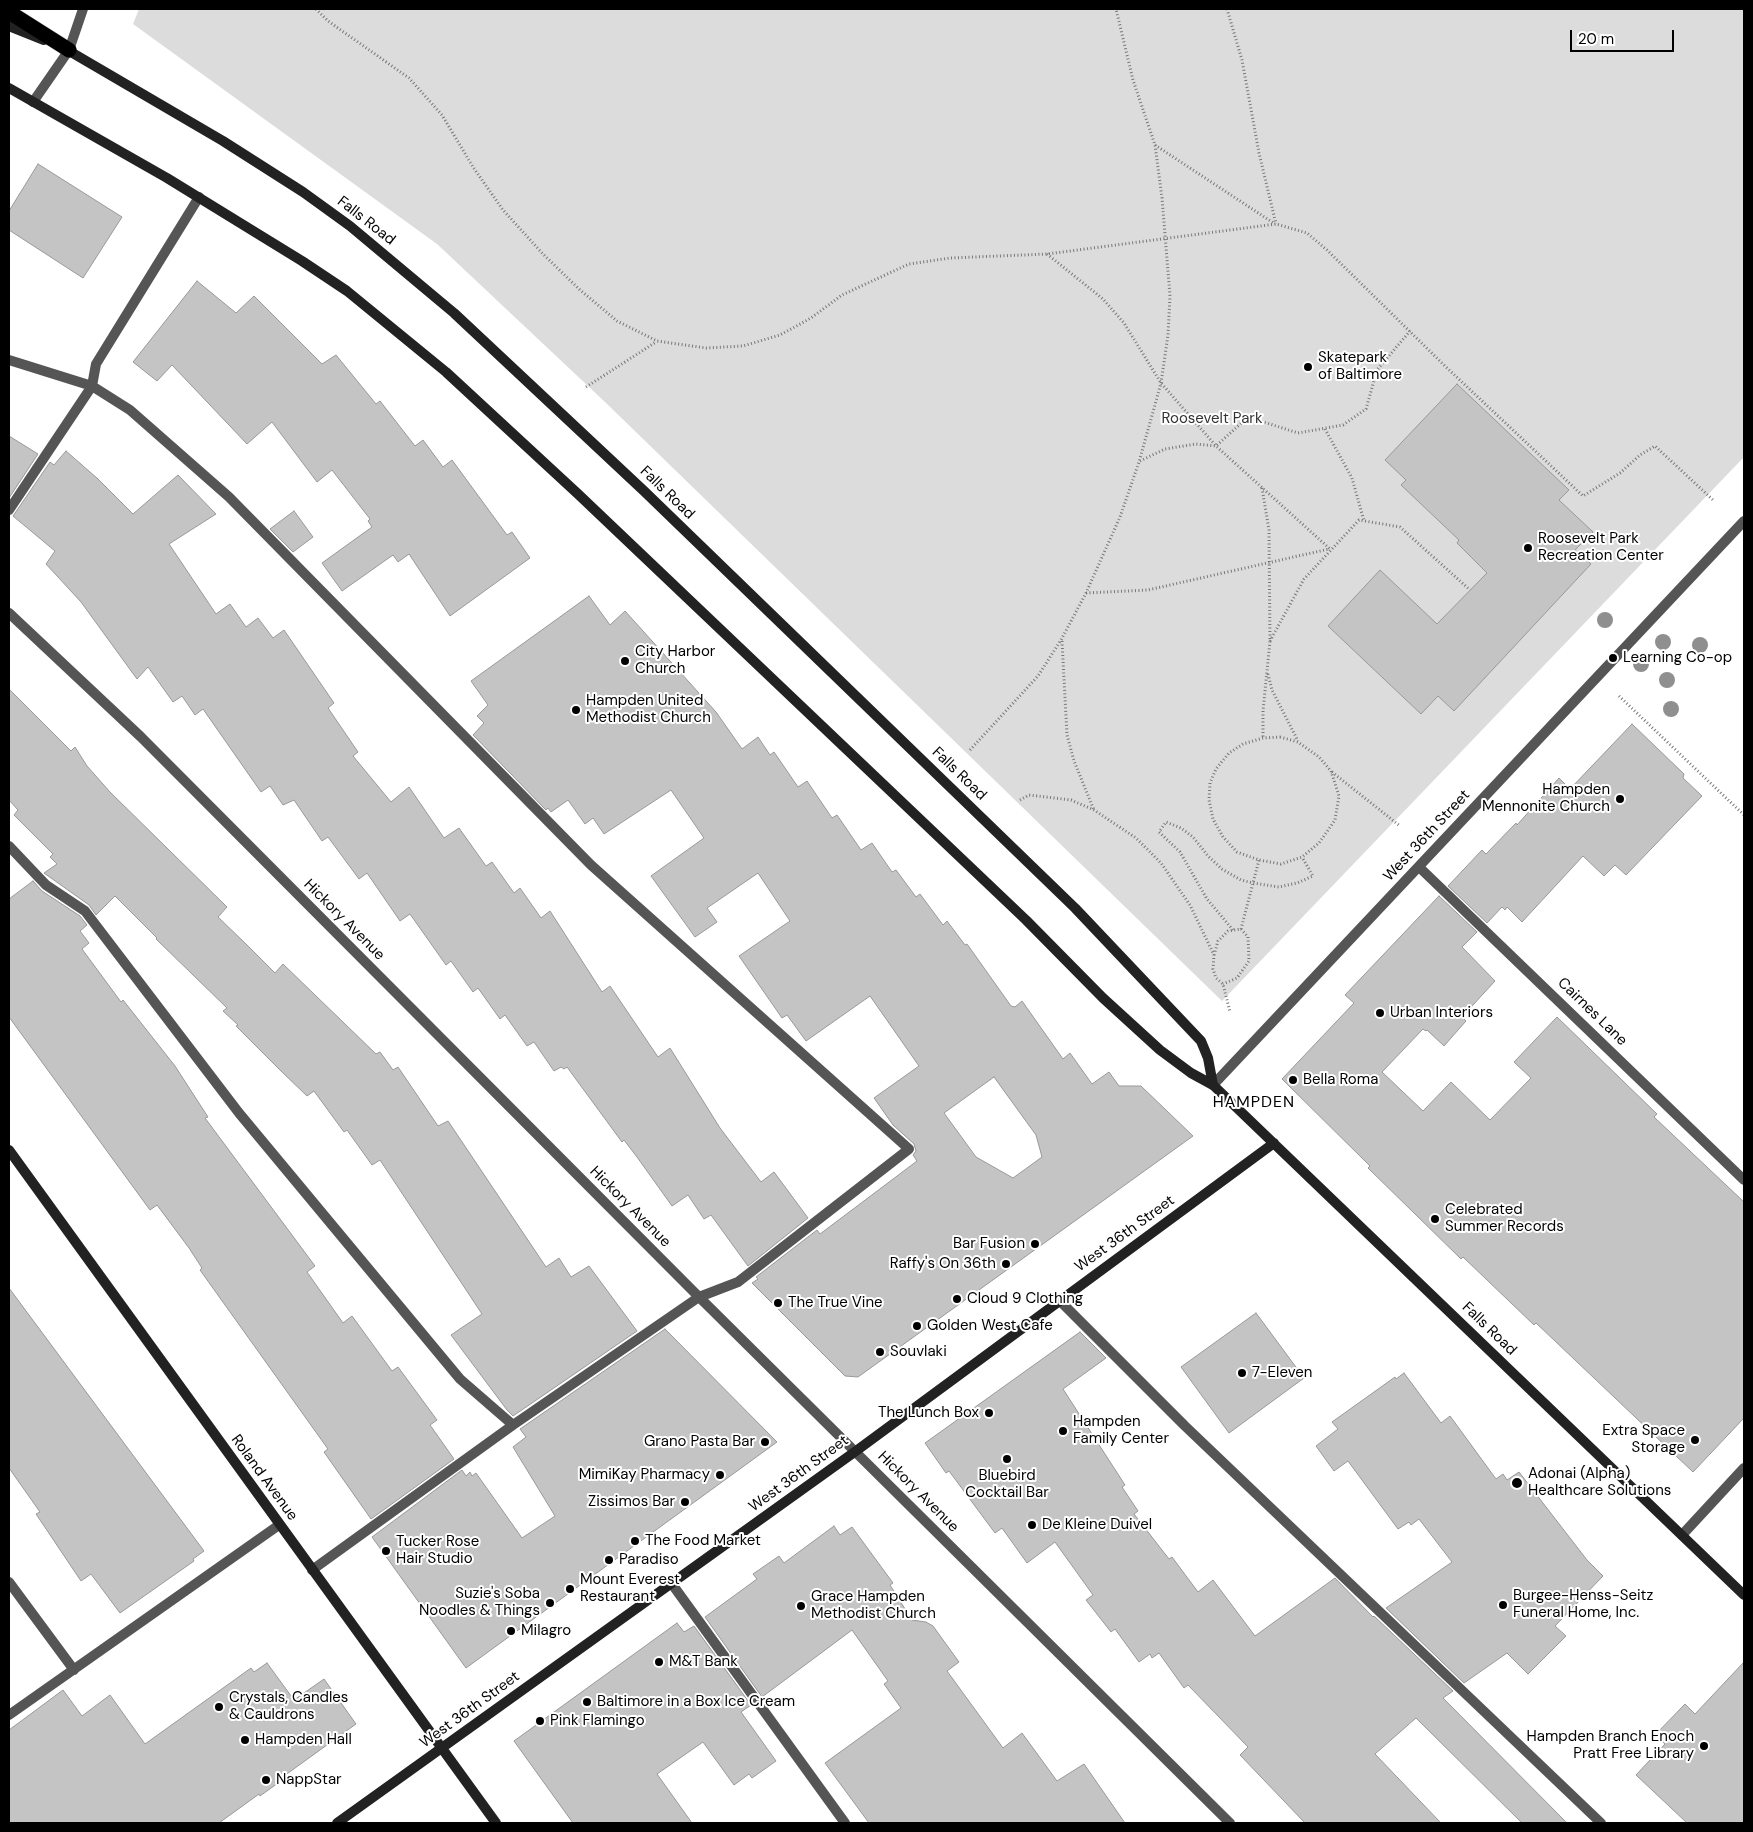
<!DOCTYPE html>
<style>
body{margin:0}
#map{position:relative;width:1753px;height:1832px;overflow:hidden;background:#fff;font-family:"DM Sans",sans-serif}
canvas{display:block}
.frame{position:absolute;inset:0;border:10px solid #000;pointer-events:none}
.scale{position:absolute;left:1570px;top:30px;width:104px;height:22px;box-sizing:border-box;border:2px solid #000;border-top:0;padding-left:6px;font-size:15px;line-height:18px;white-space:nowrap;color:#000;-webkit-text-stroke:4px #fff;paint-order:stroke}
</style>
<div id="map">
<canvas width="1753" height="1832"></canvas>
<div class="frame"></div>
<div class="scale">20 m</div>
</div>
<script>
const c = document.querySelector('canvas').getContext('2d');
c.lineJoin = 'round';
function paint(path, color) {
  c.fillStyle = color;
  c.fill(path, 'evenodd');
}
function poly(rows) {
  const path = new Path2D();
  for (const r of rows) {
    path.moveTo(r[0], r[1]);
    for (let i = 2; i < r.length; i += 2) path.lineTo(r[i], r[i + 1]);
  }
  return path;
}
function stroke(path, color, width, dash) {
  c.strokeStyle = color;
  c.lineWidth = width;
  c.lineCap = dash ? 'butt' : 'round';
  c.setLineDash(dash || []);
  c.stroke(path);
}
function drawText(font, color, halo, rows, align = 'center') {
  c.font = font + ' "DM Sans",sans-serif';
  c.lineWidth = 4;
  c.setLineDash([]);
  c.textBaseline = 'middle';
  c.strokeStyle = halo;
  c.fillStyle = color;
  for (const [text, x, y, turn = 0] of rows) {
    c.save();
    c.translate(x, y);
    c.rotate((+turn || 0) * Math.PI / 180);
    c.textAlign = isNaN(turn) ? turn : align;
    if (halo) c.strokeText(text, 0, 0);
    c.fillText(text, 0, 0);
    c.restore();
  }
}
paint(poly([
 [139,9,1744,9,1744,457,1222,1001,605,402,437,244,133,24]
]), '#dcdcdc');
const building = poly([
 [38,164,122,217,83,278,9,230,9,211,38,164],
 [197,281,236,313,254,296,322,364,336,355,376,404,380,401,415,446,423,440,443,467,452,460,507,535,512,532,530,558,450,616,409,554,398,562,393,555,342,591,322,563,372,527,368,521,370,519,332,470,317,482,272,422,247,444,172,365,157,381,133,362,197,281],
 [1457,384,1569,490,1559,500,1593,532,1575,550,1591,564,1454,711,1438,696,1421,714,1328,626,1380,570,1437,624,1487,573,1457,543,1459,540,1401,485,1406,480,1385,460,1457,384],
 [9,436,38,454,9,498,9,436],
 [66,451,98,479,133,514,178,475,216,514,169,544,216,614,230,604,246,627,258,618,273,638,284,630,334,703,328,708,358,752,353,756,391,802,409,787,444,838,459,828,486,866,492,862,514,893,520,888,541,918,550,911,602,992,610,986,658,1057,670,1048,720,1128,761,1182,774,1172,808,1218,748,1266,711,1215,704,1219,688,1195,672,1206,637,1157,624,1140,622,1142,567,1067,564,1069,561,1067,554,1071,534,1042,527,1046,505,1015,500,1019,478,988,473,992,451,961,446,965,410,914,400,921,367,873,359,879,328,837,322,841,294,800,283,805,270,786,261,792,203,709,195,715,182,696,173,702,148,667,137,679,81,602,46,564,55,551,13,516,50,462,54,465,66,451],
 [294,511,313,537,293,552,270,529,294,511],
 [589,596,610,625,625,611,716,712,742,749,758,737,770,755,774,752,798,787,807,781,832,818,837,815,861,850,872,843,892,872,896,870,916,897,920,894,943,925,947,921,965,945,967,944,1011,1006,1015,1007,1022,1001,1063,1059,1070,1053,1092,1084,1109,1072,1119,1086,1141,1086,1193,1136,858,1377,845,1376,752,1283,758,1279,756,1277,817,1230,820,1234,917,1161,913,1155,916,1151,914,1144,893,1125,874,1098,919,1066,870,996,806,1041,787,1015,782,1018,739,956,790,921,758,873,707,908,717,922,695,937,651,876,704,838,671,790,604,834,593,818,585,824,568,800,551,812,548,808,546,810,473,735,484,723,477,716,488,705,471,681,589,596],
 [994,1077,1036,1135,1042,1157,1013,1178,976,1157,944,1113,994,1077],
 [9,689,71,751,75,747,87,766,110,792,227,907,218,917,246,944,275,973,283,964,376,1054,380,1052,393,1070,398,1067,438,1126,448,1121,546,1267,559,1258,571,1277,589,1266,637,1331,513,1416,507,1410,451,1335,482,1314,380,1160,372,1165,347,1130,344,1132,314,1091,307,1096,281,1071,236,1026,238,1025,223,1011,227,1008,156,939,157,938,115,896,96,915,89,905,44,873,57,864,50,857,53,854,14,815,18,810,9,800,9,689],
 [1632,724,1684,774,1683,778,1702,796,1626,875,1615,865,1604,876,1583,856,1522,922,1507,907,1505,910,1502,907,1487,923,1448,886,1482,850,1486,854,1516,823,1517,825,1559,778,1570,789,1632,724],
 [33,881,42,891,80,916,87,925,80,931,89,943,82,949,121,1002,123,1000,175,1066,208,1117,205,1118,315,1266,307,1272,343,1323,352,1316,392,1371,398,1367,437,1420,430,1425,454,1459,371,1519,324,1452,328,1449,200,1270,202,1268,189,1248,157,1205,150,1210,9,1017,9,899,33,881],
 [1439,896,1477,932,1462,947,1495,981,1462,1017,1466,1021,1444,1046,1427,1030,1426,1031,1423,1029,1382,1072,1423,1111,1451,1082,1490,1120,1531,1078,1514,1062,1557,1017,1657,1114,1654,1117,1744,1202,1744,1418,1693,1472,1536,1323,1534,1325,1463,1257,1461,1259,1368,1168,1370,1166,1282,1079,1354,1003,1345,995,1439,896],
 [9,1288,204,1551,193,1559,194,1561,120,1613,91,1574,81,1581,36,1514,40,1512,9,1468,9,1288],
 [1256,1313,1304,1378,1229,1433,1181,1367,1256,1313],
 [665,1329,777,1442,466,1668,372,1537,462,1470,466,1476,470,1472,472,1476,476,1473,522,1538,555,1516,513,1447,526,1437,520,1429,665,1329],
 [1080,1332,1106,1358,1063,1389,1125,1485,1122,1487,1138,1511,1134,1514,1169,1559,1172,1557,1198,1592,1213,1580,1255,1636,1335,1578,1373,1617,1374,1616,1453,1691,1443,1698,1567,1823,1522,1823,1416,1718,1375,1754,1441,1823,1305,1823,1240,1755,1248,1747,1188,1685,1184,1688,1159,1653,1152,1658,1150,1654,1139,1662,1115,1629,1111,1632,1086,1600,1093,1595,1055,1542,1027,1563,1002,1528,995,1533,949,1471,946,1473,925,1443,1080,1332],
 [1404,1373,1441,1423,1450,1416,1496,1479,1503,1474,1507,1480,1519,1472,1587,1560,1603,1576,1555,1626,1566,1636,1528,1674,1507,1653,1464,1683,1386,1608,1452,1562,1419,1519,1411,1525,1409,1522,1398,1529,1348,1461,1334,1471,1316,1446,1338,1429,1332,1422,1395,1377,1396,1379,1404,1373],
 [834,1526,840,1535,852,1527,893,1583,890,1585,912,1620,926,1622,933,1626,959,1662,947,1671,1003,1748,1022,1733,1057,1781,1084,1764,1125,1823,869,1823,825,1763,901,1708,884,1684,888,1681,852,1630,762,1697,705,1617,757,1579,753,1574,779,1556,784,1563,834,1526],
 [677,1623,684,1632,694,1626,751,1705,741,1712,776,1761,752,1778,749,1774,734,1785,703,1742,657,1774,692,1823,573,1823,514,1741,677,1623],
 [1744,1662,1744,1823,1687,1823,1636,1775,1665,1744,1655,1735,1685,1704,1695,1714,1744,1662],
 [267,1663,294,1700,324,1679,356,1724,284,1776,285,1778,260,1796,259,1794,219,1823,9,1823,9,1730,63,1690,82,1716,110,1695,145,1744,251,1668,254,1672,267,1663]
]);
paint(building, '#c4c4c4');
stroke(building, '#999', 1);
const highway = poly([
 [9,12,69,50]
]);
stroke(highway, '#dbdbdb', 16);
stroke(poly([
 [316,9,328,21,409,78,442,115,473,167,503,210,543,254,580,290,617,321,657,341,706,348,743,346,780,335,811,318,842,295,909,264,950,258,1047,254,1276,224,1307,233,1327,250,1446,367,1583,496,1620,473,1640,455,1655,446,1713,500],
 [1227,9,1242,60,1259,153,1276,224],
 [1155,145,1275,224],
 [1047,254,1103,299,1124,323,1161,383,1216,446,1330,549],
 [586,387,656,342],
 [1325,429,1352,478,1364,521],
 [1140,461,1165,449,1196,444,1216,446,1248,417,1298,433,1343,425,1366,409,1377,370,1410,331],
 [1262,488,1269,530,1270,641,1263,711,1263,738],
 [1086,593,1148,590,1329,549],
 [1062,641,1067,735,1074,761,1094,810],
 [1270,641,1304,579,1359,520,1400,527,1470,590],
 [1268,674,1272,690,1298,741],
 [1619,696,1744,815],
 [1280,737,1298,742,1319,757,1331,771,1339,796,1335,820,1319,843,1302,857,1281,864,1259,860,1237,852,1223,837,1213,819,1209,800,1210,783,1216,769,1229,753,1243,744,1263,738,1280,737],
 [970,750,1038,676,1061,640,1086,593,1120,517,1139,462,1161,383,1168,335,1170,296,1162,198,1155,145,1133,80,1116,9],
 [1332,772,1400,826],
 [1020,800,1029,795,1071,800,1094,810,1136,838,1161,863,1190,905,1214,955,1213,969,1216,978,1223,984,1230,1012],
 [1241,929,1259,860],
 [1233,930,1207,899,1180,852,1159,832,1166,822,1181,828,1193,837,1208,856,1222,869,1241,880,1253,883,1279,887,1297,883,1313,876,1302,857],
 [1214,955,1218,941,1228,931,1241,929,1248,937,1249,961,1237,978,1223,984]
]), '#777', 3, [1, 2.5]);
stroke(poly([
 [33,102,69,50,83,9],
 [9,360,92,386,130,410,229,497,591,865,909,1149,738,1282,699,1297,513,1425,312,1570],
 [9,510,92,386,96,364,199,197],
 [9,846,46,885,85,911,239,1113,460,1379,513,1425],
 [1419,867,1744,1180],
 [1059,1300,1185,1426,1601,1823],
 [1682,1535,1744,1468],
 [9,1582,74,1670],
 [672,1584,845,1823],
 [9,1715,279,1525]
]), '#555', 10);
stroke(poly([
 [9,613,141,737,699,1297,1230,1823],
 [1213,1085,1744,521]
]), '#555', 10);
stroke(poly([
 [9,26,44,40],
 [64,48,223,141,303,192,350,226,454,313,644,491,1075,908,1201,1041,1208,1058,1213,1085],
 [9,88,167,178,302,261,347,291,446,372,578,494,1026,920,1103,998,1160,1050,1191,1073,1213,1085,1744,1595],
 [9,1150,496,1823],
 [337,1823,856,1451,1274,1143]
]), '#222', 10);
stroke(highway, '#000', 15);
c.fillStyle = '#8f8f8f';
for (const [x, y] of [
 [1605,620],
 [1663,642],
 [1700,645],
 [1641,664],
 [1667,680],
 [1671,709]
]) {
  c.beginPath();
  c.arc(x, y, 8, 0, 2 * Math.PI);
  c.fill();
}
for (const [x, y, r, color] of [
 [1308,367,5,"#000"],
 [1528,548,5,"#000"],
 [1613,658,5,"#000"],
 [625,661,5,"#000"],
 [576,710,5,"#000"],
 [1620,799,5,"#000"],
 [1380,1013,5,"#000"],
 [1293,1080,5,"#000"],
 [1435,1219,5,"#000"],
 [1035,1244,5,"#000"],
 [1006,1264,5,"#000"],
 [957,1299,5,"#000"],
 [778,1303,5,"#000"],
 [917,1326,5,"#000"],
 [880,1352,5,"#000"],
 [1242,1373,5,"#000"],
 [989,1413,5,"#000"],
 [1063,1431,5,"#000"],
 [1695,1440,5,"#000"],
 [765,1442,5,"#000"],
 [1007,1459,5,"#000"],
 [720,1475,5,"#000"],
 [1517,1483,6,"#000"],
 [685,1502,5,"#000"],
 [1032,1525,5,"#000"],
 [635,1541,5,"#000"],
 [386,1551,5,"#000"],
 [609,1560,5,"#000"],
 [570,1589,5,"#000"],
 [550,1603,5,"#000"],
 [1503,1605,5,"#000"],
 [801,1606,5,"#000"],
 [511,1631,5,"#000"],
 [659,1662,5,"#000"],
 [587,1702,5,"#000"],
 [219,1707,5,"#000"],
 [540,1721,5,"#000"],
 [245,1740,5,"#000"],
 [1704,1746,5,"#000"],
 [266,1780,5,"#000"]
]) {
  const dot = new Path2D();
  dot.arc(x, y, r, 0, 2 * Math.PI);
  c.fillStyle = color;
  c.fill(dot);
  stroke(dot, '#fff', 2);
}
drawText('15px', '#000', '#fff', [
 ["Falls Road",366,221,38],
 ["Falls Road",667,493,44],
 ["Falls Road",959,774,44],
 ["West 36th Street",1427,836,-47],
 ["Hickory Avenue",344,920,45],
 ["Cairnes Lane",1592,1012,44],
 ["Hickory Avenue",630,1207,45],
 ["West 36th Street",1125,1234,-36],
 ["Falls Road",1489,1329,44],
 ["West 36th Street",799,1474,-36],
 ["Roland Avenue",264,1478,54],
 ["Hickory Avenue",918,1492,45],
 ["West 36th Street",470,1710,-36]
]);
drawText('15px', '#000', '#fff', [
 ["Skatepark",1318,358],
 ["of Baltimore",1318,375],
 ["Roosevelt Park",1538,539],
 ["Recreation Center",1538,556],
 ["City Harbor",635,652],
 ["Church",635,669],
 ["Learning Co-op",1623,658],
 ["Hampden United",586,701],
 ["Methodist Church",586,718],
 ["Hampden",1610,790,"right"],
 ["Mennonite Church",1610,807,"right"],
 ["Urban Interiors",1390,1013],
 ["Bella Roma",1303,1080],
 ["Celebrated",1445,1210],
 ["Summer Records",1445,1227],
 ["Bar Fusion",1025,1244,"right"],
 ["Raffy's On 36th",996,1264,"right"],
 ["Cloud 9 Clothing",967,1299],
 ["The True Vine",788,1303],
 ["Golden West Cafe",927,1326],
 ["Souvlaki",890,1352],
 ["7-Eleven",1252,1373],
 ["The Lunch Box",979,1413,"right"],
 ["Hampden",1073,1422],
 ["Family Center",1073,1439],
 ["Extra Space",1685,1431,"right"],
 ["Storage",1685,1448,"right"],
 ["Grano Pasta Bar",755,1442,"right"],
 ["Adonai (Alpha)",1528,1474],
 ["Healthcare Solutions",1528,1491],
 ["MimiKay Pharmacy",710,1475,"right"],
 ["Bluebird",1007,1476,"center"],
 ["Cocktail Bar",1007,1493,"center"],
 ["Zissimos Bar",675,1502,"right"],
 ["De Kleine Duivel",1042,1525],
 ["The Food Market",645,1541],
 ["Tucker Rose",396,1542],
 ["Hair Studio",396,1559],
 ["Paradiso",619,1560],
 ["Mount Everest",580,1580],
 ["Restaurant",580,1597],
 ["Suzie's Soba",540,1594,"right"],
 ["Noodles & Things",540,1611,"right"],
 ["Burgee-Henss-Seitz",1513,1596],
 ["Funeral Home, Inc.",1513,1613],
 ["Grace Hampden",811,1597],
 ["Methodist Church",811,1614],
 ["Milagro",521,1631],
 ["M&T Bank",669,1662],
 ["Crystals, Candles",229,1698],
 ["& Cauldrons",229,1715],
 ["Baltimore in a Box Ice Cream",597,1702],
 ["Pink Flamingo",550,1721],
 ["Hampden Branch Enoch",1694,1737,"right"],
 ["Pratt Free Library",1694,1754,"right"],
 ["Hampden Hall",255,1740],
 ["NappStar",276,1780]
], 'left');
drawText('15px', '#333', '#fff', [
 ["Roosevelt Park",1212,419]
]);
c.letterSpacing = '1px';
drawText('16px', '#000', '#fff', [
 ["HAMPDEN",1254,1103]
]);
c.letterSpacing = '0px';
</script>
